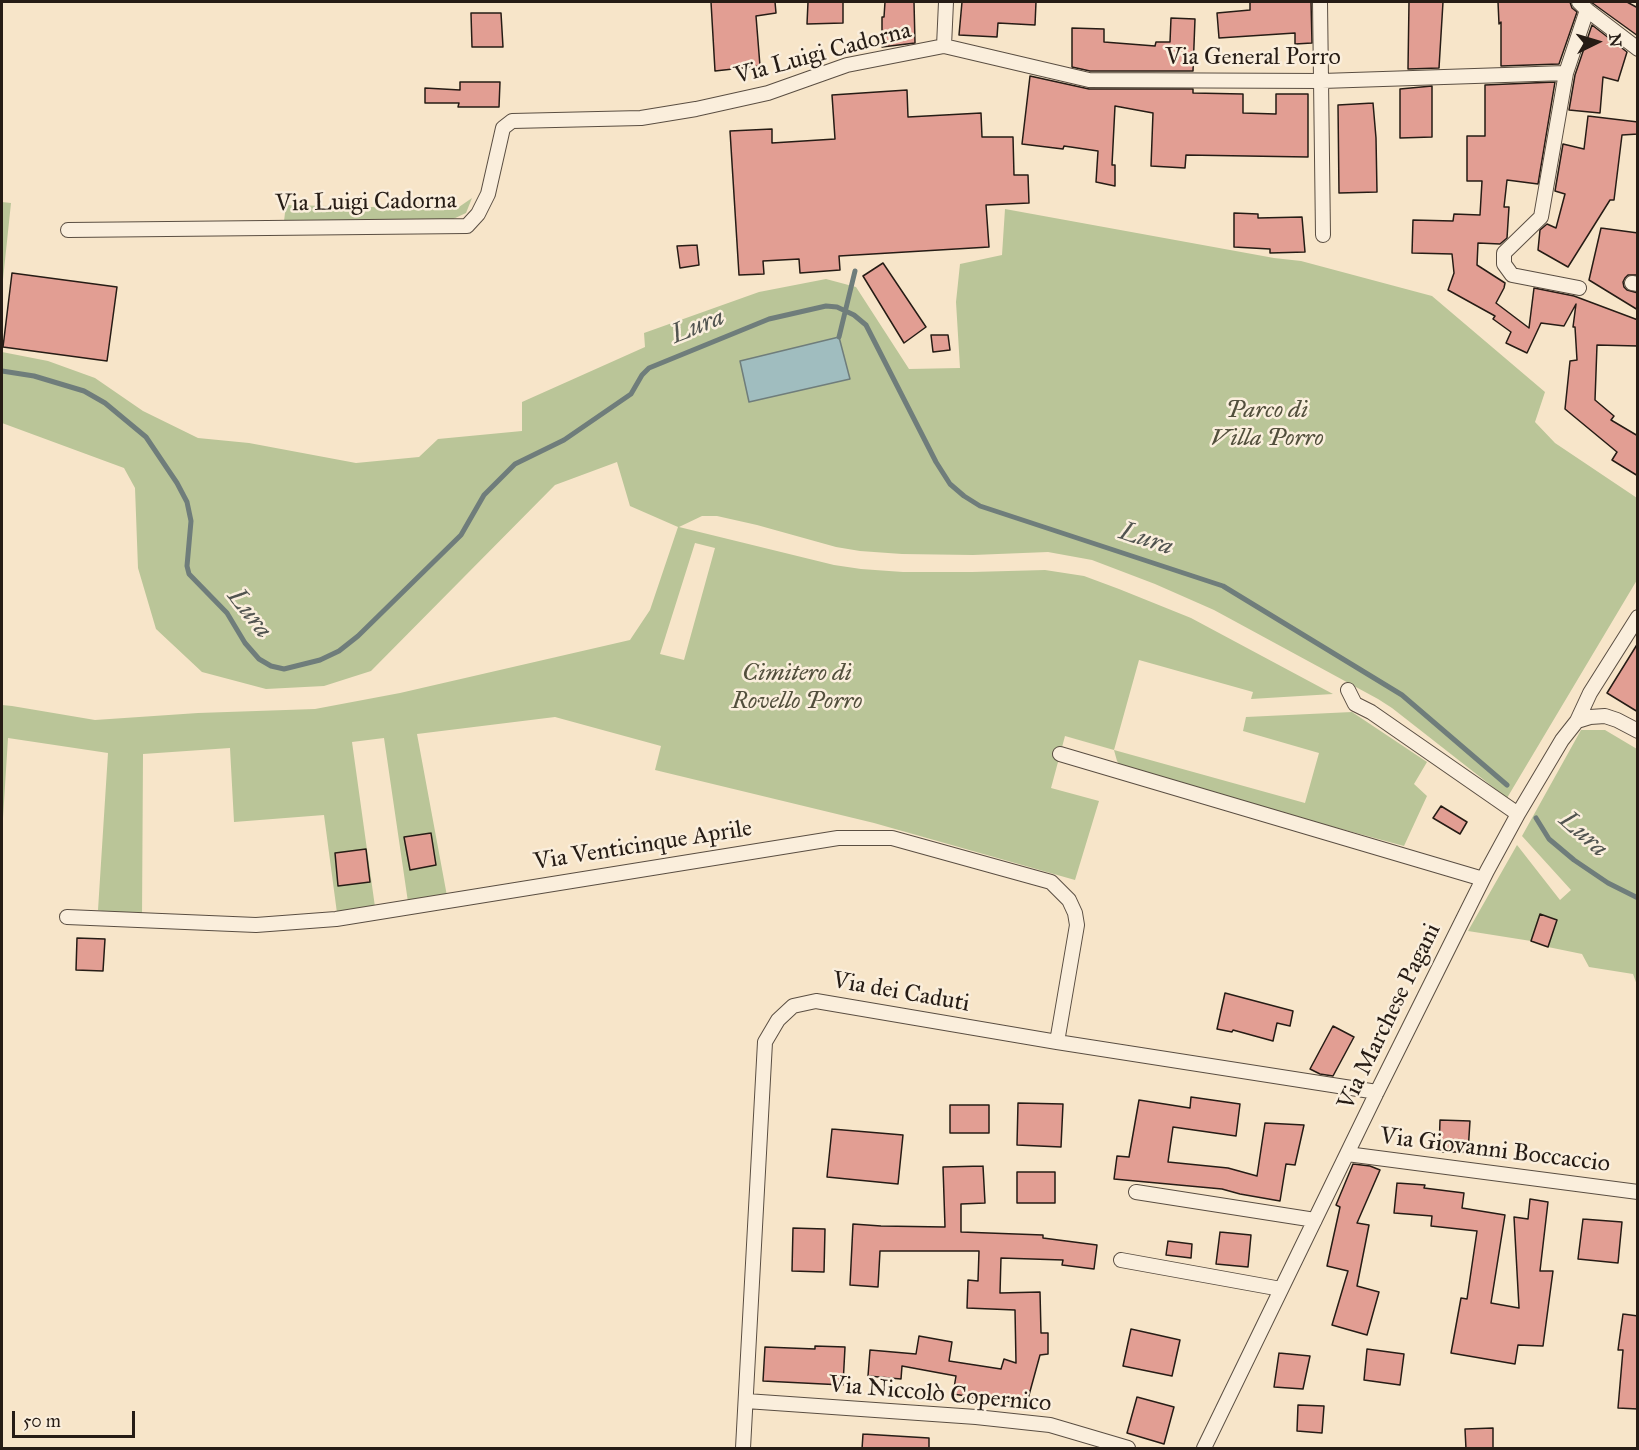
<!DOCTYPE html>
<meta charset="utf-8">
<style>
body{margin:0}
#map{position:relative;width:1639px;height:1450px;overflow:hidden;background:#f7e5c9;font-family:"IM FELL Great Primer",serif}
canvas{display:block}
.frame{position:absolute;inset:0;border:3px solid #261c15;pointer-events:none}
.north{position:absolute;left:1567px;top:12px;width:60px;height:60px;-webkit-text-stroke:4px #faeedc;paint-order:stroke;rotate:85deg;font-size:16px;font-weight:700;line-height:24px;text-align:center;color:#261c15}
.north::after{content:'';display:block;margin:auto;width:21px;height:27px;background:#261c15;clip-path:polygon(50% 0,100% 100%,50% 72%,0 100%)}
.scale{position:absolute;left:12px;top:1411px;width:123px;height:27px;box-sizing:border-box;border:3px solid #261c15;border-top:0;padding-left:8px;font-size:18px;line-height:21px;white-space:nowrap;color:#261c15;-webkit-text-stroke:4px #faeedc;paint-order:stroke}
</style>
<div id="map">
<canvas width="1639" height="1450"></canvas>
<div class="frame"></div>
<div class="north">N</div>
<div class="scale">50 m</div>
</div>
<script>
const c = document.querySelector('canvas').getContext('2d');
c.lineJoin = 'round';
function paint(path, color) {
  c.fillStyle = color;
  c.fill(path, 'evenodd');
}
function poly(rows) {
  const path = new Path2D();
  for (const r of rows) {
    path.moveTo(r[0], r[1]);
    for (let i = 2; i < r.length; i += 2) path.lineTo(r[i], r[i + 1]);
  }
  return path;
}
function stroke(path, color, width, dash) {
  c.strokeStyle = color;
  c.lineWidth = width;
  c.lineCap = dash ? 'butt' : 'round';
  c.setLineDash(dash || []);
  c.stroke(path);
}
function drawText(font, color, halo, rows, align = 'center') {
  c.font = font + ' "IM FELL Great Primer",serif';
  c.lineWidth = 5;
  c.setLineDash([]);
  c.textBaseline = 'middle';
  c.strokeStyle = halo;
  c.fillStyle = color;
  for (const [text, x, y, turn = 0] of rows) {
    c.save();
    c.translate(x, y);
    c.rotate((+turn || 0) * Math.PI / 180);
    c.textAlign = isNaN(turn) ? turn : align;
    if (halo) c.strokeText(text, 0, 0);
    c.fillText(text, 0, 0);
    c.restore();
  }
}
paint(poly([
 [472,198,466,213,451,220,284,221,286,205,456,209],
 [2,202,11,203,2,289],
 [1005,209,1274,258,1301,261,1432,296,1545,392,1535,422,1555,443,1637,498,1637,580,1507,798,1392,708,1378,699,1214,610,1155,584,1092,560,1048,552,973,555,902,554,860,551,836,547,757,525,717,516,702,516,679,527,834,565,861,569,903,572,972,572,1045,570,1084,576,1119,589,1191,618,1333,694,1251,699,1253,692,1139,660,1114,750,1305,803,1319,753,1243,731,1246,717,1352,712,1427,762,1414,784,1427,796,1404,846,1124,770,1117,761,1114,750,1065,736,1051,788,1099,801,1075,880,874,823,655,770,661,746,555,717,417,734,447,896,408,902,384,738,352,742,375,907,337,913,324,815,234,822,230,748,143,754,142,918,126,917,98,910,108,753,8,738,2,834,2,705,12,706,95,720,198,713,315,709,400,693,630,640,650,610,678,527,630,506,617,462,555,485,371,671,324,686,266,689,202,672,156,629,138,568,135,488,124,468,2,423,2,352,48,361,95,378,143,411,198,438,249,443,356,463,419,457,438,439,522,431,522,402,645,347,644,333,759,292,826,279,856,287,909,369,960,368,956,302,960,264,1002,255],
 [695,543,715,548,684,660,660,654],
 [1581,730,1605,730,1637,749,1637,985,1633,974,1589,967,1582,954,1548,947,1531,941,1468,931,1517,845,1560,900,1571,890,1522,836]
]), '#bac598');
const water = poly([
 [839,337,850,379,749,402,740,361,839,337]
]);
paint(water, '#a0bdbf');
stroke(water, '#6f7d7b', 1.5);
stroke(poly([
 [839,337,855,271],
 [2,371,34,376,84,391,105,403,146,437,177,483,187,502,191,521,187,566,189,574,227,613,245,643,259,659,271,666,284,669,320,660,339,651,358,636,461,535,484,495,515,464,564,440,631,394,642,375,649,368,769,319,826,306,837,307,854,315,866,325,936,462,950,484,964,496,980,506,1223,586,1402,695,1507,785],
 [1536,818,1549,839,1574,860,1608,883,1638,898]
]), '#6f7d7b', 5);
const building = poly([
 [711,2,775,2,776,13,756,16,760,66,715,71,711,2],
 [808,2,843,2,843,23,807,24,808,2],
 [885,2,914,2,915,43,882,47,882,17,884,17,885,2],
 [962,2,1036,2,1035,25,998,23,997,37,959,35,962,2],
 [1250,2,1311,2,1312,43,1295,44,1295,33,1219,38,1217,13,1250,10,1250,2],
 [1409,2,1443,2,1439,68,1408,69,1409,2],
 [1498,2,1570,2,1572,8,1577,12,1559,64,1501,66,1501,22,1499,24,1498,2],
 [1591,2,1627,2,1638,8,1638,36,1591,2],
 [471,13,501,13,503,47,472,47,471,13],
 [1171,18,1195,19,1193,71,1090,71,1072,67,1072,28,1104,29,1104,42,1155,46,1156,42,1170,42,1171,18],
 [1592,25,1627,52,1618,81,1603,77,1600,113,1569,110,1575,75,1592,25],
 [1030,76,1089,89,1193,89,1193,93,1243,94,1243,113,1276,114,1276,94,1308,94,1308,157,1186,155,1185,168,1151,166,1153,113,1115,106,1112,165,1115,165,1115,186,1096,182,1098,151,1064,146,1063,149,1022,144,1030,76],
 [460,82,500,82,499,107,458,107,459,103,425,103,425,88,460,90,460,82],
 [1555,82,1538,184,1507,180,1504,207,1509,207,1507,238,1500,244,1478,243,1477,265,1505,283,1504,288,1496,303,1529,328,1534,288,1574,296,1638,320,1638,346,1597,345,1595,400,1614,416,1611,420,1638,436,1638,476,1612,460,1617,452,1565,409,1570,361,1577,360,1575,327,1573,327,1576,304,1564,326,1541,323,1527,353,1506,343,1511,332,1493,319,1495,316,1448,290,1454,273,1452,254,1412,253,1413,220,1453,221,1454,214,1480,215,1482,181,1467,181,1467,136,1485,136,1485,85,1555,82],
 [1432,86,1432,137,1400,138,1400,89,1432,86],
 [907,90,908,117,981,113,982,137,1013,137,1014,175,1028,175,1029,203,986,205,989,247,839,256,840,270,800,273,799,259,763,261,764,274,739,275,730,131,772,129,772,143,835,139,832,95,907,90],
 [1373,103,1376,138,1377,192,1339,193,1338,105,1373,103],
 [1588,116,1638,122,1638,134,1622,135,1614,200,1610,200,1568,267,1538,250,1540,230,1547,224,1556,228,1565,194,1555,191,1563,144,1584,149,1588,116],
 [1234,213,1258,214,1258,218,1302,217,1305,252,1270,253,1270,249,1234,247,1234,213],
 [1601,228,1638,233,1638,275,1628,275,1625,278,1623,282,1624,287,1627,290,1638,293,1638,310,1589,280,1601,228],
 [697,245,699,265,680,268,677,246,697,245],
 [883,263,926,327,904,343,863,276,883,263],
 [12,273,117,287,107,361,3,347,12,273],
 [931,335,948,335,950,350,933,352,931,335],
 [1638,643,1638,712,1607,693,1638,643],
 [1441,806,1467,822,1460,834,1433,818,1441,806],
 [431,833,436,865,410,870,404,837,431,833],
 [366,849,370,882,338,886,335,853,366,849],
 [1540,914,1557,920,1548,947,1531,941,1540,914],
 [77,938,105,939,103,971,76,970,77,938],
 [1225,993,1293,1011,1290,1026,1277,1023,1273,1041,1233,1030,1232,1032,1217,1029,1225,993],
 [1333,1026,1354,1037,1333,1076,1320,1074,1310,1069,1333,1026],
 [1191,1097,1240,1104,1236,1136,1173,1127,1168,1162,1228,1168,1257,1176,1265,1123,1304,1125,1295,1165,1286,1164,1280,1201,1240,1194,1222,1189,1114,1179,1117,1156,1129,1157,1139,1100,1190,1108,1191,1097],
 [1018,1103,1063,1104,1061,1147,1017,1145,1018,1103],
 [950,1105,989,1105,989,1133,950,1133,950,1105],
 [1440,1120,1470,1121,1468,1152,1439,1152,1440,1120],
 [832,1129,903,1135,898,1184,827,1177,832,1129],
 [1353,1164,1370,1166,1380,1170,1357,1223,1369,1225,1357,1286,1379,1292,1367,1335,1332,1325,1348,1271,1327,1266,1340,1207,1336,1205,1353,1164],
 [983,1166,985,1203,961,1204,961,1232,1043,1235,1043,1238,1097,1245,1094,1269,1062,1265,1063,1260,1001,1258,1000,1293,1040,1292,1041,1333,1048,1333,1048,1354,1040,1355,1026,1406,986,1395,986,1399,953,1394,956,1376,902,1366,901,1379,868,1376,870,1350,916,1354,919,1336,952,1342,949,1361,1001,1369,1004,1359,1016,1363,1015,1310,967,1308,968,1280,978,1281,979,1251,880,1251,878,1287,850,1285,853,1224,881,1226,945,1227,943,1167,983,1166],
 [1017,1172,1055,1172,1055,1203,1017,1203,1017,1172],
 [1397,1183,1425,1185,1424,1188,1464,1193,1462,1208,1505,1215,1491,1303,1519,1308,1514,1217,1528,1219,1530,1199,1548,1202,1540,1271,1553,1271,1543,1346,1518,1345,1515,1364,1451,1353,1461,1298,1467,1299,1477,1231,1431,1226,1432,1216,1394,1213,1397,1183],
 [1583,1219,1622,1222,1618,1263,1578,1259,1583,1219],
 [793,1228,825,1229,824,1272,792,1271,793,1228],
 [1220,1232,1251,1235,1248,1267,1216,1264,1220,1232],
 [1168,1241,1192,1244,1191,1258,1166,1255,1168,1241],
 [1623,1314,1638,1316,1638,1409,1618,1408,1623,1350,1618,1350,1623,1314],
 [1131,1329,1180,1340,1172,1376,1123,1366,1131,1329],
 [815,1346,845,1347,843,1385,763,1381,765,1347,815,1349,815,1346],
 [1367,1349,1404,1354,1400,1385,1364,1380,1367,1349],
 [1279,1353,1310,1356,1303,1389,1274,1387,1279,1353],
 [1137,1397,1174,1407,1164,1444,1127,1433,1137,1397],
 [1298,1405,1324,1406,1322,1433,1297,1431,1298,1405],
 [1493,1428,1493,1449,1466,1449,1465,1429,1493,1428],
 [863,1434,929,1438,929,1449,862,1449,863,1434]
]);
paint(building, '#e29e93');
stroke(building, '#261c15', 1.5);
const street = poly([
 [1320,2,1323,235],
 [1579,2,1587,10,1638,49],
 [944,46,946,2],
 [68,230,467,226,478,214,488,194,503,128,512,121,641,118,696,109,768,93,847,65,944,46,1089,80,1322,81,1566,73],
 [1632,283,1638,284],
 [1579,288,1512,275,1504,264,1504,253,1541,217,1566,73,1587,10],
 [1348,690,1355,704,1371,712,1518,814],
 [1577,721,1590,717,1605,716,1617,720,1638,731],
 [1060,754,1483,879],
 [67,917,256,925,336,919,838,838,892,838,1051,882,1069,900,1075,913,1077,925,1057,1042],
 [1347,1154,1638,1192],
 [1136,1192,1315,1220],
 [1121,1260,1281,1289],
 [746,1401,976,1417,1050,1425,1128,1448],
 [743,1448,765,1042,778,1020,793,1006,816,1001,1057,1042,1377,1092],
 [1204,1448,1377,1092,1487,871,1518,814,1562,740,1577,721,1590,693,1638,617]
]);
stroke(street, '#5a4e42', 16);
stroke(street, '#faeedc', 14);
drawText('24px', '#261c15', '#faeedc', [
 ["Via Luigi Cadorna",823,54,-15],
 ["Via General Porro",1253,58],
 ["Via Luigi Cadorna",366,203,-1],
 ["Via Venticinque Aprile",643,846,-9],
 ["Via dei Caduti",901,993,10],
 ["Via Marchese Pagani",1390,1017,-64],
 ["Via Giovanni Boccaccio",1495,1151,7],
 ["Via Niccolò Copernico",940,1395,5]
]);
drawText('italic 24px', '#524f3c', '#faeedc', [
 ["Parco di",1267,411],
 ["Villa Porro",1267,439],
 ["Cimitero di",797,674],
 ["Rovello Porro",797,702]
]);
drawText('italic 26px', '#515450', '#faeedc', [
 ["Lura",698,327,-22],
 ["Lura",1146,540,18],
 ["Lura",249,614,52],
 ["Lura",1583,835,41]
]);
</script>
